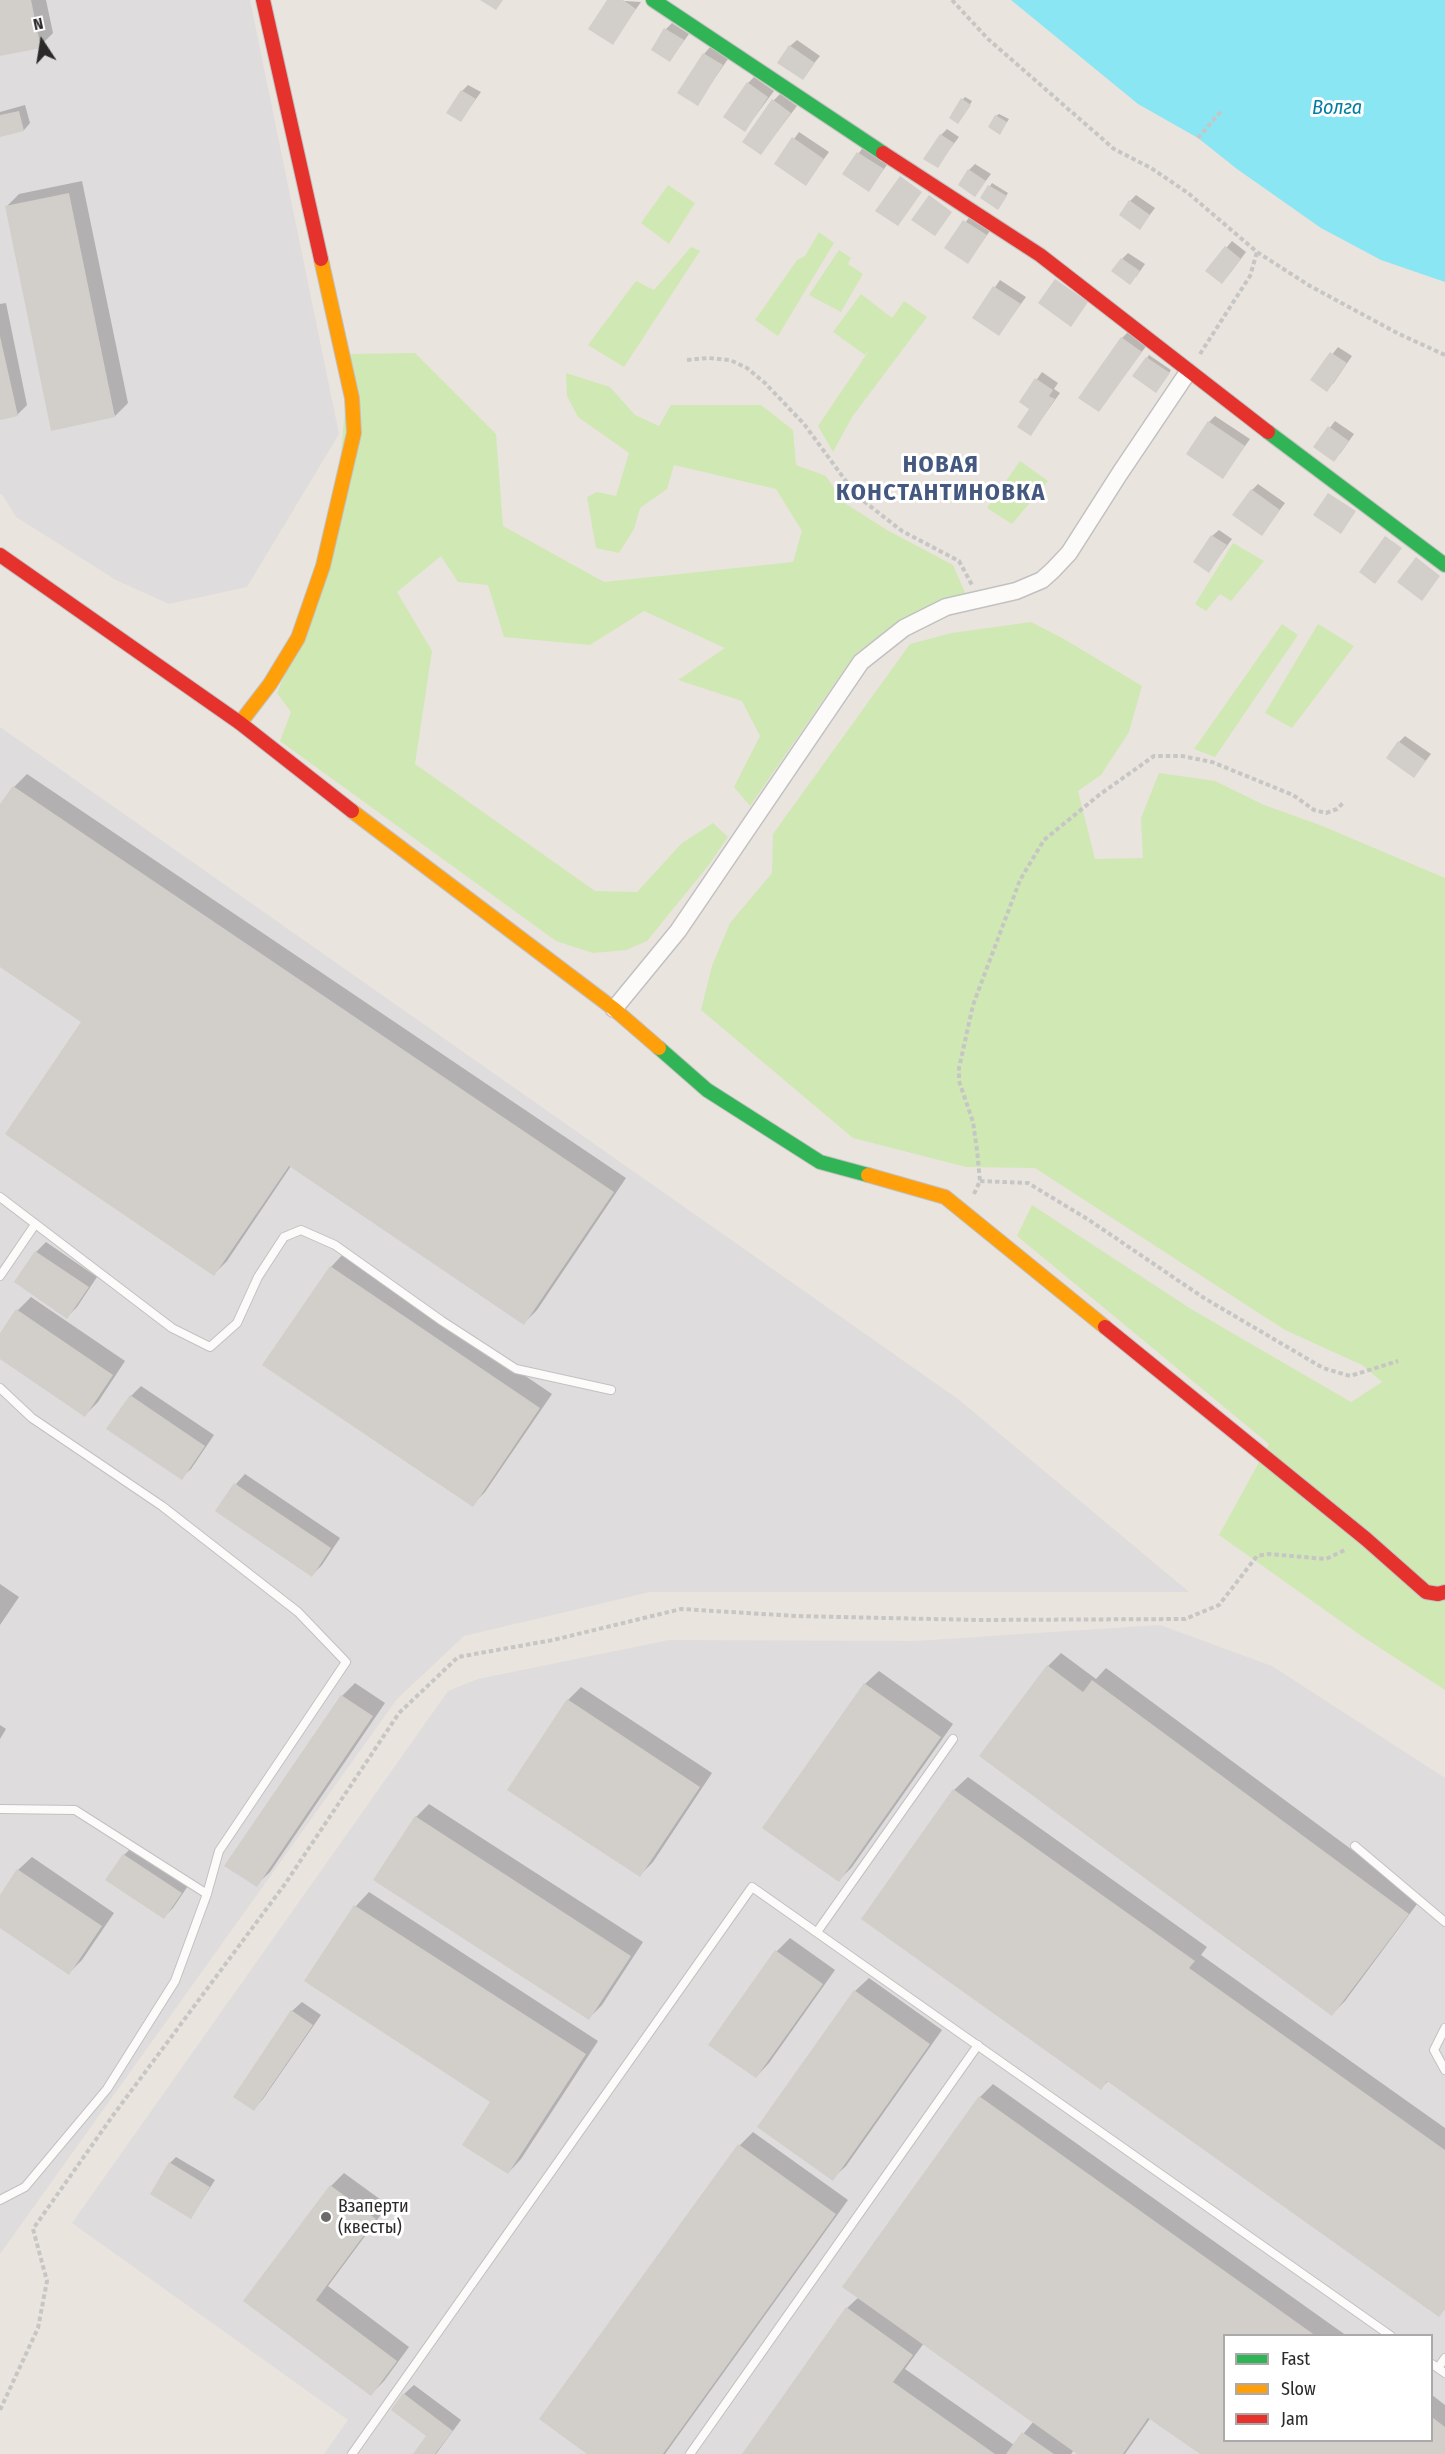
<!DOCTYPE html>
<meta charset="utf-8">
<style>
body{margin:0}
#map{position:relative;width:1445px;height:2454px;overflow:hidden;background:#eae4de;font-family:"Fira Sans Condensed",sans-serif}
canvas{display:block}
.legend{position:absolute;left:1223px;top:2334px;width:210px;height:108px;box-sizing:border-box;background:#fff;border:2px solid #aaa;margin:0;padding:8px 10px;list-style:none;font-size:18px;color:#2a2a2a}
.legend li{display:flex;align-items:center;gap:12px;height:30px}
.legend b{width:30px;border:2px solid #aaa}
.north{position:absolute;left:12px;top:12px;width:60px;height:60px;-webkit-text-stroke:4px #fff;paint-order:stroke;rotate:348deg;font-size:16px;font-weight:700;line-height:24px;text-align:center;color:#2a2a2a}
.north::after{content:'';display:block;margin:auto;width:21px;height:27px;background:#2a2a2a;clip-path:polygon(50% 0,100% 100%,50% 72%,0 100%)}
</style>
<div id="map">
<canvas width="1445" height="2454"></canvas>
<ul class="legend">
<li><b style="height:8px;background:#30b455"></b>Fast</li>
<li><b style="height:8px;background:#ff9f0a"></b>Slow</li>
<li><b style="height:8px;background:#e5322d"></b>Jam</li>
</ul>
<div class="north">N</div>
</div>
<script>
const c = document.querySelector('canvas').getContext('2d');
c.lineJoin = 'round';
function paint(path, color) {
  c.fillStyle = color;
  c.fill(path, 'evenodd');
}
function poly(rows) {
  const path = new Path2D();
  for (const r of rows) {
    path.moveTo(r[0], r[1]);
    for (let i = 2; i < r.length; i += 2) path.lineTo(r[i], r[i + 1]);
  }
  return path;
}
function stroke(path, color, width, dash) {
  c.strokeStyle = color;
  c.lineWidth = width;
  c.lineCap = dash ? 'butt' : 'round';
  c.setLineDash(dash || []);
  c.stroke(path);
}
function drawText(font, color, halo, rows, align = 'center') {
  c.font = font + ' "Fira Sans Condensed",sans-serif';
  c.lineWidth = 6;
  c.setLineDash([]);
  c.textBaseline = 'middle';
  c.strokeStyle = halo;
  c.fillStyle = color;
  for (const [text, x, y, turn = 0] of rows) {
    c.save();
    c.translate(x, y);
    c.rotate((+turn || 0) * Math.PI / 180);
    c.textAlign = isNaN(turn) ? turn : align;
    if (halo) c.strokeText(text, 0, 0);
    c.fillText(text, 0, 0);
    c.restore();
  }
}
paint(poly([
 [0,0,250,0,339,434,247,587,169,604,116,580,16,517,2,494,0,495],
 [0,727,958,1399,1189,1592,650,1592,464,1636,397,1699,0,2254],
 [1160,1625,1272,1666,1445,1778,1445,2454,324,2454,348,2420,72,2223,448,1691,478,1679,669,1640,915,1641],
 [1224,2336,1432,2336,1432,2440,1224,2440]
]), '#dfdcde');
paint(poly([
 [668,185,695,203,669,244,641,223],
 [819,232,834,243,778,336,755,320,797,260,805,256],
 [691,247,700,251,624,367,588,345,636,281,654,290],
 [839,250,851,258,848,264,863,274,841,312,809,295],
 [861,294,892,318,904,301,927,317,852,417,833,452,818,426,870,349,865,355,833,332],
 [415,353,496,434,503,526,604,582,793,562,802,531,776,489,674,465,667,489,640,508,634,529,619,553,596,548,587,497,597,492,616,496,629,453,578,417,567,396,566,373,610,387,635,415,659,426,671,405,761,405,793,430,796,465,826,476,843,502,887,530,953,565,967,597,905,618,855,654,750,806,734,787,760,736,742,701,678,680,725,648,644,611,590,645,504,637,488,585,458,582,441,556,397,592,432,651,415,764,595,891,637,892,682,843,713,823,728,837,708,866,647,941,626,950,593,953,556,941,280,741,291,712,277,693,331,561,350,354],
 [1020,461,1048,481,1012,524,987,508],
 [1233,543,1264,561,1231,601,1220,594,1206,611,1195,604],
 [1031,622,1064,639,1142,686,1129,732,1101,775,1078,791,1095,859,1143,858,1141,818,1159,773,1215,781,1264,805,1320,825,1445,878,1445,1690,1363,1637,1219,1535,1269,1444,1017,1236,1032,1205,1191,1309,1351,1402,1382,1382,1362,1365,1285,1330,1035,1168,966,1167,853,1138,701,1010,712,966,730,923,772,873,773,834,910,644,952,633],
 [1282,624,1298,635,1215,757,1194,749],
 [1318,624,1354,646,1292,728,1265,713]
]), '#d0e8b4');
paint(poly([
 [1011,0,1445,0,1445,282,1381,260,1321,228,1237,169,1198,138,1138,104]
]), '#8be6f3');
paint(poly([
 [0,0,46,0,53,33,40,46,0,54],
 [609,0,641,2,612,43],
 [672,23,689,34,670,60,666,29],
 [797,40,820,56,802,78,790,46],
 [710,47,728,59,697,104,704,54],
 [754,77,774,91,745,130,748,83],
 [468,85,481,92,461,120,462,91],
 [780,94,797,106,761,153,774,100],
 [965,97,972,101,961,119,963,99],
 [25,105,30,123,24,130,0,136,0,112],
 [999,114,1009,119,1002,130,996,116],
 [947,129,959,137,937,166,941,135],
 [799,132,829,152,806,184,776,164],
 [864,146,889,162,869,190,844,174],
 [975,164,991,174,975,195,969,170],
 [82,181,128,403,115,416,6,207,19,194],
 [992,183,1008,193,1000,205,982,198],
 [1136,195,1155,208,1140,228,1130,201],
 [971,215,992,228,968,262,946,248],
 [1232,241,1246,252,1228,276,1208,270],
 [1128,253,1145,264,1136,277,1122,259],
 [1000,280,1026,297,999,334,974,318],
 [6,303,27,405,17,415,0,418,0,304],
 [1128,332,1147,345,1099,410,1122,338],
 [1338,347,1352,356,1333,384,1312,380],
 [1149,355,1171,370,1159,388,1147,358],
 [1042,372,1058,383,1054,389,1060,393,1031,434,1031,408,1021,402],
 [1215,416,1250,439,1223,477,1209,422],
 [1335,421,1354,434,1340,454,1315,447],
 [1258,484,1285,503,1262,534,1252,490],
 [1219,530,1232,539,1209,571,1212,536],
 [1405,736,1431,754,1414,776,1399,742],
 [27,774,626,1178,537,1310,524,1323,291,1166,227,1261,214,1274,83,1022,0,966,0,807,14,787],
 [46,1242,97,1277,77,1307,67,1317,16,1282,36,1252],
 [344,1253,552,1394,485,1492,472,1505,264,1365,331,1267],
 [31,1297,125,1361,98,1402,85,1415,0,1357,0,1336,18,1310],
 [141,1386,214,1435,191,1469,181,1478,108,1429,131,1396],
 [245,1474,340,1538,322,1565,312,1575,236,1484],
 [0,1584,19,1597,0,1625],
 [1061,1653,1096,1679,1106,1668,1420,1900,1345,2001,1332,2014,1048,1666],
 [879,1671,953,1724,852,1867,839,1880,865,1684],
 [355,1683,385,1703,270,1872,256,1885,342,1696],
 [581,1687,712,1773,653,1862,640,1875,568,1700],
 [0,1725,6,1729,0,1739],
 [968,1777,1207,1947,1201,1955,1445,2128,1445,2309,1439,2315,1109,2080,1101,2088,954,1790],
 [429,1804,643,1942,602,2005,589,2018,416,1817],
 [134,1845,190,1883,173,1908,164,1917,108,1879,124,1855],
 [32,1857,114,1913,82,1960,69,1973,0,1926,0,1897,18,1870],
 [369,1892,598,2041,521,2159,508,2173,492,2102,306,1981,356,1906],
 [790,1938,835,1970,769,2063,756,2077,711,2044,777,1951],
 [869,1978,942,2030,846,2166,832,2179,855,1991],
 [302,2002,321,2015,263,2099,254,2109,292,2011],
 [993,2084,1347,2336,1224,2336,1224,2440,1432,2440,1432,2395,1445,2405,1445,2454,1202,2454,1151,2417,1125,2454,1080,2454,1074,2450,1071,2454,744,2454,847,2308,859,2297,980,2097],
 [924,2343,1034,2421,1014,2445,905,2369],
 [753,2132,848,2200,665,2454,590,2454,542,2419,740,2145],
 [176,2157,215,2180,191,2217,170,2163],
 [344,2173,388,2205,328,2286,409,2347,384,2381,371,2394,245,2301,331,2186],
 [414,2385,461,2420,436,2454,414,2454,428,2436,404,2394]
]), '#0003');
paint(poly([
 [0,0,31,0,41,48,0,56],
 [480,0,503,0,496,10],
 [607,0,623,0,636,9,613,45,588,29],
 [664,28,684,40,670,62,651,50],
 [789,45,815,63,803,80,777,63],
 [703,53,723,65,698,106,677,93],
 [747,82,768,97,745,132,723,117],
 [461,90,476,99,461,122,446,113],
 [961,98,971,105,958,124,949,118],
 [772,99,791,113,761,155,742,142],
 [19,111,24,131,0,137,0,115],
 [995,115,1007,122,1000,135,988,127],
 [940,134,954,143,938,168,923,159],
 [792,137,824,159,806,186,774,164],
 [857,152,884,169,869,192,842,174],
 [968,169,986,181,975,197,958,185],
 [900,176,922,192,898,226,875,211],
 [988,185,1007,196,998,210,980,198],
 [69,193,115,417,51,431,5,206],
 [929,195,952,212,935,236,911,220],
 [1129,200,1150,215,1140,230,1119,215],
 [963,220,987,235,968,264,944,248],
 [1225,246,1241,259,1222,284,1205,271],
 [1121,258,1140,271,1130,285,1111,271],
 [1055,279,1088,302,1071,327,1038,303],
 [993,286,1021,304,999,336,972,318],
 [0,336,18,416,0,420],
 [1121,337,1142,352,1099,412,1078,398],
 [1330,352,1347,363,1327,392,1310,380],
 [1146,357,1170,373,1156,393,1132,376],
 [1035,378,1053,390,1049,396,1055,399,1031,436,1017,427,1029,409,1019,402],
 [1208,421,1245,446,1223,479,1186,454],
 [1328,426,1349,441,1334,462,1313,447],
 [1251,489,1280,510,1262,536,1232,515],
 [1328,493,1356,511,1341,534,1313,515],
 [1211,535,1227,545,1209,573,1193,562],
 [1385,536,1402,548,1375,584,1359,572],
 [1416,557,1440,576,1422,601,1397,582],
 [1398,741,1426,761,1414,778,1386,758],
 [13,786,614,1192,524,1325,289,1166,214,1276,5,1134,81,1022,0,967,0,804],
 [35,1251,89,1287,67,1319,14,1282],
 [330,1266,540,1408,473,1507,262,1365],
 [16,1309,113,1375,85,1417,0,1359,0,1333],
 [130,1395,205,1446,182,1480,106,1429],
 [234,1483,331,1548,312,1577,215,1511],
 [1047,1665,1083,1692,1092,1680,1409,1914,1332,2016,979,1756],
 [864,1683,941,1737,839,1882,762,1828],
 [341,1695,373,1716,257,1887,224,1866],
 [567,1699,700,1787,640,1877,507,1790],
 [953,1789,1195,1961,1189,1968,1445,2150,1445,2309,1439,2317,1107,2081,1101,2090,861,1919],
 [415,1816,631,1956,589,2020,373,1880],
 [123,1854,182,1893,164,1919,105,1880],
 [17,1869,102,1926,69,1975,0,1928,0,1895],
 [354,1905,586,2054,508,2174,462,2145,490,2102,304,1981],
 [775,1950,823,1984,756,2078,708,2045],
 [854,1990,930,2044,833,2181,757,2127],
 [291,2010,313,2025,254,2111,233,2097],
 [979,2096,1316,2336,1224,2336,1224,2440,1432,2440,1432,2417,1445,2427,1445,2454,1200,2454,1148,2418,1123,2454,1077,2454,842,2287],
 [738,2144,836,2214,663,2454,587,2454,539,2419],
 [169,2162,210,2187,191,2219,150,2194],
 [330,2185,376,2219,316,2300,397,2361,371,2396,243,2301],
 [846,2307,913,2355,893,2382,995,2454,742,2454],
 [403,2393,453,2431,435,2454,413,2454,426,2436,391,2410],
 [1022,2432,1054,2454,1006,2454]
]), '#d2ceca');
const lane = poly([
 [0,1197,172,1328,210,1347,237,1323,258,1277,284,1237,301,1230,335,1245,442,1321,516,1369,611,1390],
 [0,1276,34,1226],
 [0,1388,32,1418,162,1506,298,1612,346,1662,219,1851,207,1894,175,1981,107,2089,25,2187,0,2200],
 [0,1809,75,1810,207,1894],
 [1355,1846,1445,1922],
 [817,1932,953,1739],
 [1445,2028,1434,2050,1445,2070],
 [1432,2364,1445,2373],
 [1438,2368,1445,2358],
 [352,2454,752,1887,1391,2336],
 [690,2454,978,2045]
]);
const street = poly([
 [614,1009,678,931,861,662,904,628,946,607,1016,591,1042,580,1053,570,1069,553,1120,473,1188,372]
]);
const fast = poly([
 [653,0,883,153],
 [1268,432,1445,565],
 [659,1048,707,1090,820,1162,868,1175]
]);
const slow = poly([
 [240,723,270,684,298,638,323,566,354,433,352,398,321,259],
 [352,811,614,1009,659,1048],
 [868,1175,945,1197,1105,1327]
]);
const jam = poly([
 [263,0,321,259],
 [883,153,1040,255,1268,432],
 [0,555,240,723,352,811],
 [1105,1327,1366,1539,1426,1592,1438,1594,1445,1592]
]);
stroke(lane, '#c2c1c1', 10);
stroke(street, '#c2c1c1', 19);
stroke(fast, '#c2c1c1', 16);
stroke(slow, '#c2c1c1', 16);
stroke(jam, '#c2c1c1', 16);
stroke(poly([
 [952,0,988,39,1114,149,1151,168,1188,193,1257,252,1310,286,1399,334,1445,355],
 [1198,138,1222,110],
 [1200,354,1250,276,1257,252],
 [687,360,708,358,730,360,747,368,765,383,804,424,857,496,902,531,959,561,972,585],
 [980,1181,1028,1183,1089,1220,1204,1298,1323,1368,1350,1376,1398,1361],
 [974,1194,980,1181,977,1150,973,1122,959,1081,959,1068,973,1005,1020,880,1044,840,1099,795,1154,756,1182,756,1212,762,1293,795,1314,810,1326,813,1337,809,1344,802],
 [0,2410,38,2328,47,2281,33,2229,114,2114,285,1884,399,1713,458,1657,553,1640,681,1609,796,1616,978,1620,1185,1619,1219,1605,1257,1556,1269,1554,1326,1559,1347,1549]
]), '#c6c6c5', 4, [4.5, 3]);
stroke(lane, '#fcfbfa', 8);
stroke(street, '#fcfbfa', 16);
stroke(fast, '#30b455', 14);
stroke(slow, '#ff9f0a', 14);
stroke(jam, '#e5322d', 14);
for (const [x, y, r, color] of [
 [326,2217,6,"#6d6b69"]
]) {
  const dot = new Path2D();
  dot.arc(x, y, r, 0, 2 * Math.PI);
  c.fillStyle = color;
  c.fill(dot);
  stroke(dot, '#fff', 2);
}
drawText('18px', '#2a2a2a', '#fff', [
 ["Взаперти",338,2207],
 ["(квесты)",338,2228]
], 'left');
drawText('italic 20px', '#017fa0', '#fff', [
 ["Волга",1337,108]
]);
c.letterSpacing = '1.5px';
drawText('bold 24px', '#455880', '#fff', [
 ["НОВАЯ",941,465],
 ["КОНСТАНТИНОВКА",941,493]
]);
c.letterSpacing = '0px';
</script>
